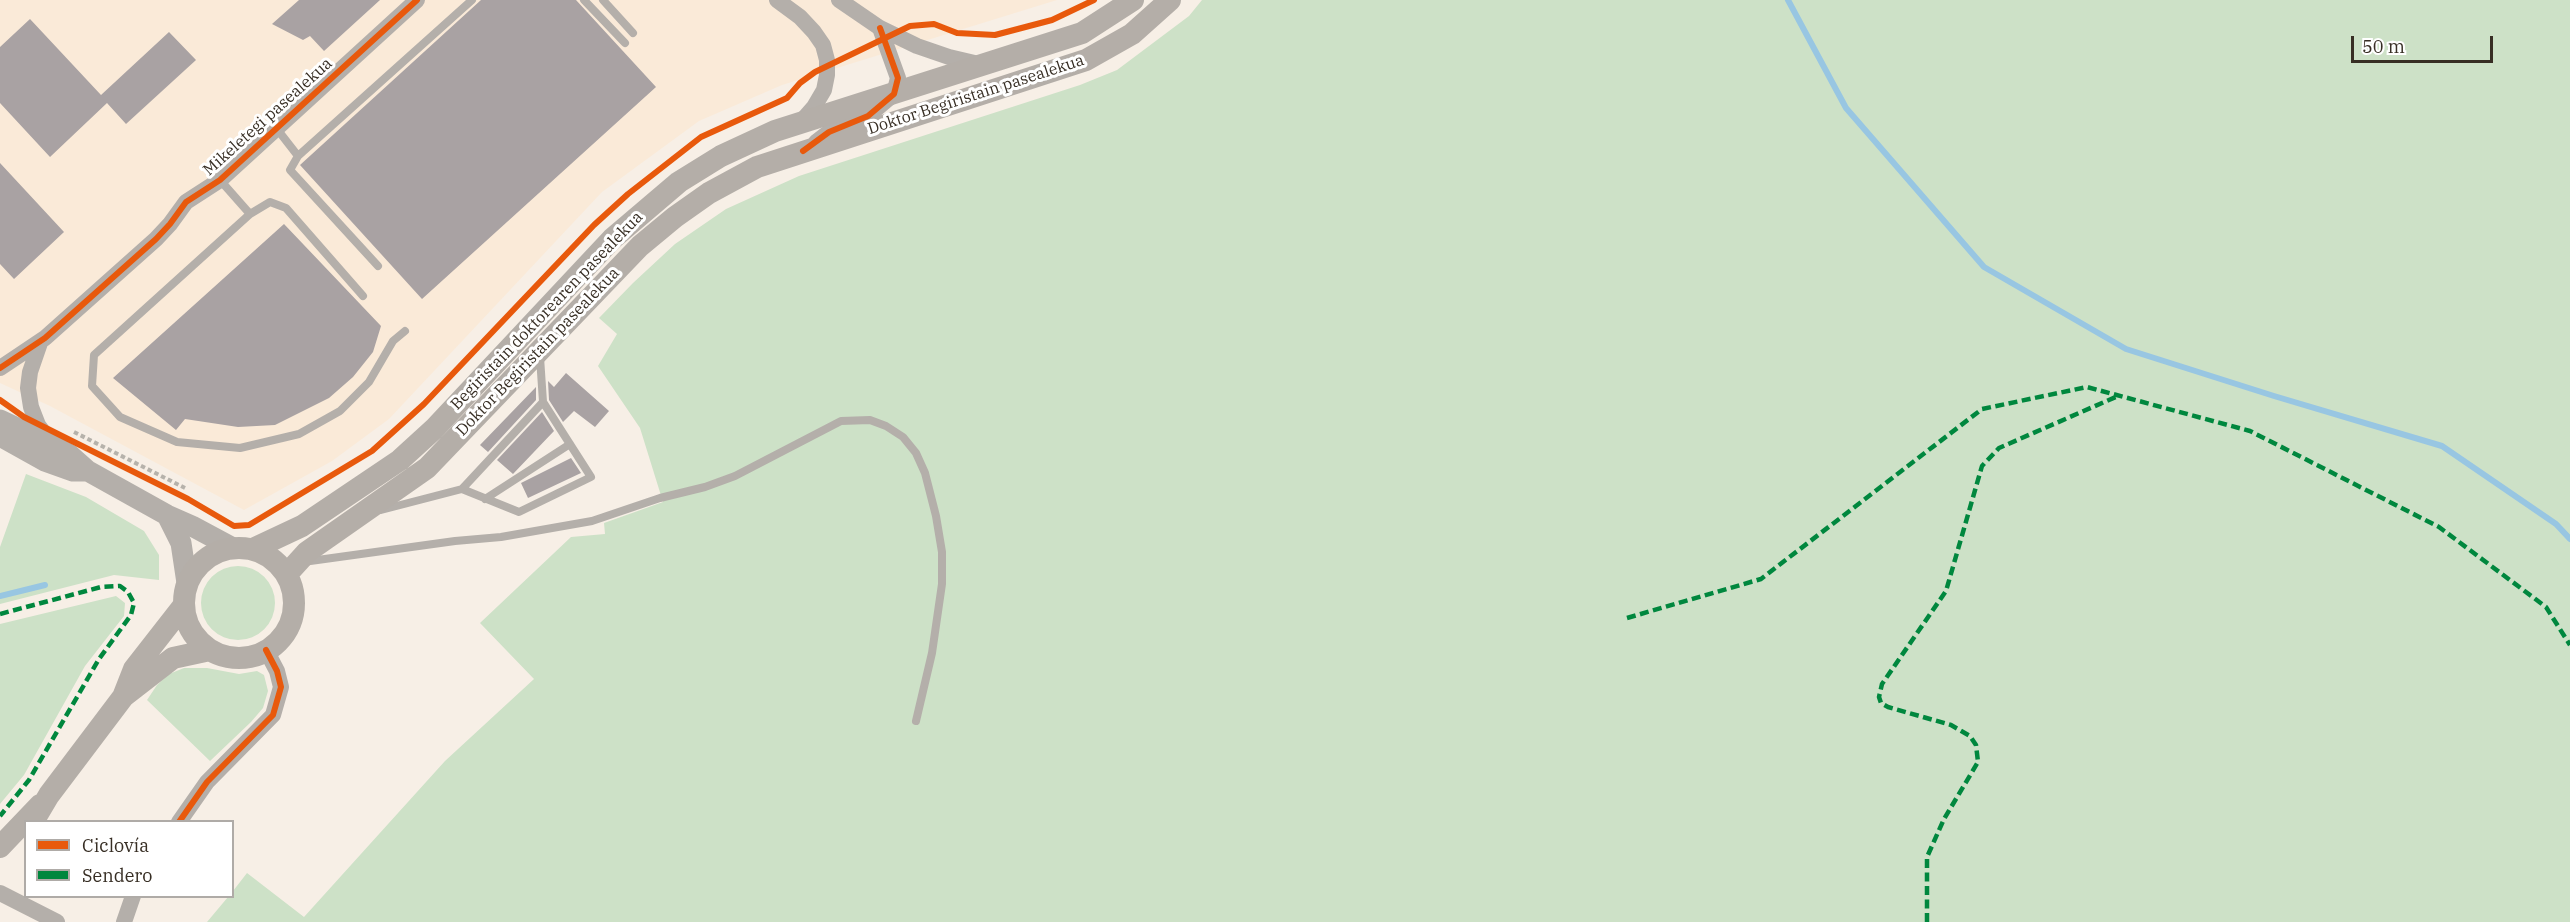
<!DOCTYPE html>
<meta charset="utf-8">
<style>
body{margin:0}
#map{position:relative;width:2570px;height:922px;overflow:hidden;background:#f7efe6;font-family:"IBM Plex Serif",serif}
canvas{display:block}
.legend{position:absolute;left:24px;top:820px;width:210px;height:78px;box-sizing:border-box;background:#fff;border:2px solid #afaba7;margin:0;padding:8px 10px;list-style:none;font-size:18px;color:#372e24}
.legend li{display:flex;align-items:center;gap:12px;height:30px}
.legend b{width:30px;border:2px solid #afaba7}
.scale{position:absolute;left:2351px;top:36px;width:142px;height:27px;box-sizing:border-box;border:3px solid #372e24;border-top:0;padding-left:8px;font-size:18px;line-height:21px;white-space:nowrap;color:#372e24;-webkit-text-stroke:4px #fff;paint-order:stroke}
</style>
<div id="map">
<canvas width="2570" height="922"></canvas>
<ul class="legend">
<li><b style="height:8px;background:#e8590c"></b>Ciclovía</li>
<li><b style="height:8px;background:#00873e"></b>Sendero</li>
</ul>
<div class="scale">50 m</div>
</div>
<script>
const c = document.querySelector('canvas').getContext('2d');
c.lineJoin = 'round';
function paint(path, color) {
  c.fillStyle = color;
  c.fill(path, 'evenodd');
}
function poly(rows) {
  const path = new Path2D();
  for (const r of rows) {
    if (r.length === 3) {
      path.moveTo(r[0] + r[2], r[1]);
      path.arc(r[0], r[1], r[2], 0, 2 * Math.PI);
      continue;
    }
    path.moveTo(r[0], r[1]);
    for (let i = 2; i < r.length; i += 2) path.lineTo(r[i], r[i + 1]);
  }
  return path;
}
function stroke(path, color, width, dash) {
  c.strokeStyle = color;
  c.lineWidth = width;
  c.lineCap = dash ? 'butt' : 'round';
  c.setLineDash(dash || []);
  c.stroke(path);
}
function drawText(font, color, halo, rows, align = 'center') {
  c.font = font + ' "IBM Plex Serif",serif';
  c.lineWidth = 6;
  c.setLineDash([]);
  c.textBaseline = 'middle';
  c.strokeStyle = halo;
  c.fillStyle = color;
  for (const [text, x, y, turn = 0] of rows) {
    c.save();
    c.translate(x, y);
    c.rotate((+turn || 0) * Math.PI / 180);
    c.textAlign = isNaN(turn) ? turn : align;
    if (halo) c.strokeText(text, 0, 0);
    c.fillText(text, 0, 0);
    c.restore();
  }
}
paint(poly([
 [0,0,1057,0,782,85,699,121,602,192,389,419,332,461,244,510,50,406,0,383]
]), '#faead8');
paint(poly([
 [1202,0,2570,0,2570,922,207,922,228,897,232,896,233,891,247,873,304,917,445,761,534,679,480,623,571,537,605,534,604,523,663,502,640,428,598,366,617,334,599,318,633,283,675,244,726,209,799,176,1080,85,1117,70,1189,16],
 [26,474,86,497,144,531,159,555,159,580,114,575,0,604,0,547],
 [238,603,37],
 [116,596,125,603,124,616,85,666,24,775,0,804,0,624],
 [184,668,207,668,239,674,257,671,264,675,268,691,263,708,251,722,210,761,147,700,157,685,169,674]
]), '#cde1c7');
stroke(poly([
 [1788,0,1846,108,1984,267,2126,349,2274,396,2442,446,2556,524,2570,539],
 [0,596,45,585]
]), '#98c6e2', 6);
paint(poly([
 [299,0,380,0,324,51,310,36,303,40,272,24],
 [481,0,576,0,656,87,422,299,300,165],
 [30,19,101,95,169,32,196,60,126,124,107,103,50,157,0,103,0,47],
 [0,163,64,232,14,279,0,264],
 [284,224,381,326,373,352,353,377,329,398,275,425,238,427,185,419,176,430,113,378],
 [566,373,609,411,595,427,574,411,563,422,549,400,548,381,554,387],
 [536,387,536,400,488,452,480,445],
 [542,412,554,431,513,474,497,460],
 [571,458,581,473,528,498,521,483]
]), '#a9a2a3');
stroke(poly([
 [74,432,185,488]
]), '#b6b2ab', 4, [4.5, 3]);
stroke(poly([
 [584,0,625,43],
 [603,0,633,33],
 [277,129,298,156,290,170,378,266],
 [298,156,472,0],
 [220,180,250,214],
 [363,296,286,208,270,202,250,214,94,355,92,386,120,417,177,442,240,448,299,434,340,411,369,382,393,341,405,331],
 [462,489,519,512,591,477,543,402,540,357],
 [485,499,570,444],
 [381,510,462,489,543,402],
 [303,562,455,541,501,537,592,521,660,498,705,487,735,476,841,421,870,420,886,426,903,437,916,453,925,473,936,516,942,552,942,584,932,653,916,721]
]), '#b4afaa', 8);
stroke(poly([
 [777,0,800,17,814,32,823,45,827,60,827,75,824,90,814,107,800,123],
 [839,0,880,28,917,46,949,57,983,65],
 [816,142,829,132,868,116,894,94,898,78,880,28],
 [40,343,30,372,28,388,31,407,38,425,53,445],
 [0,368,45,338,156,239,170,224,186,202,220,180,417,0],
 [179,822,207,782,273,715,281,687,277,671,266,650],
 [0,893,57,922],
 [124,922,133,896]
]), '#b4afaa', 16);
stroke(poly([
 [0,420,53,445,70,455,88,471,167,515,192,526,233,548],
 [0,436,45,461,73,471,84,471],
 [167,515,181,543,187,583]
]), '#b4afaa', 21);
stroke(poly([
 [239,603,55],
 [253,549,302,526,400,460,434,429,612,239,679,182,721,156,775,131,1082,33,1133,0],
 [287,574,307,552,427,468,640,246,675,217,709,193,757,167,1086,60,1132,34,1170,0],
 [124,696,173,658,210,650],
 [33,822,49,795,123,697,134,669,184,605],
 [0,847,40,805]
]), '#b4aea8', 22);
stroke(poly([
 [0,614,101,587,120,586,128,592,134,603,131,615,99,659,29,780,0,816],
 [1627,618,1761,579,1982,409,2087,387,2250,431,2439,527,2546,607,2570,645],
 [1927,922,1927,857,1944,819,1978,762,1976,745,1970,736,1951,725,1888,707,1881,703,1879,697,1882,684,1946,591,1982,466,1999,448,2118,396]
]), '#00873e', 4.5, [9, 4.5]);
stroke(poly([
 [803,151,829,132,868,116,894,94,898,78,880,28],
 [0,368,45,338,156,239,170,224,186,202,220,180,417,0],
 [0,400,24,417,188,499,234,526,249,525,372,451,424,404,594,225,628,194,701,137,787,98,800,83,815,72,910,26,934,24,957,33,995,35,1052,20,1094,0],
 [179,822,207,782,273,715,281,687,277,671,266,650]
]), '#e8590c', 6);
drawText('16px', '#372e24', '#fff', [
 ["Doktor Begiristain pasealekua",976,95,-18],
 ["Mikeletegi pasealekua",268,117,-42],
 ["Begiristain doktorearen pasealekua",547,311,-46],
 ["Doktor Begiristain pasealekua",538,352,-46]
]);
</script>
